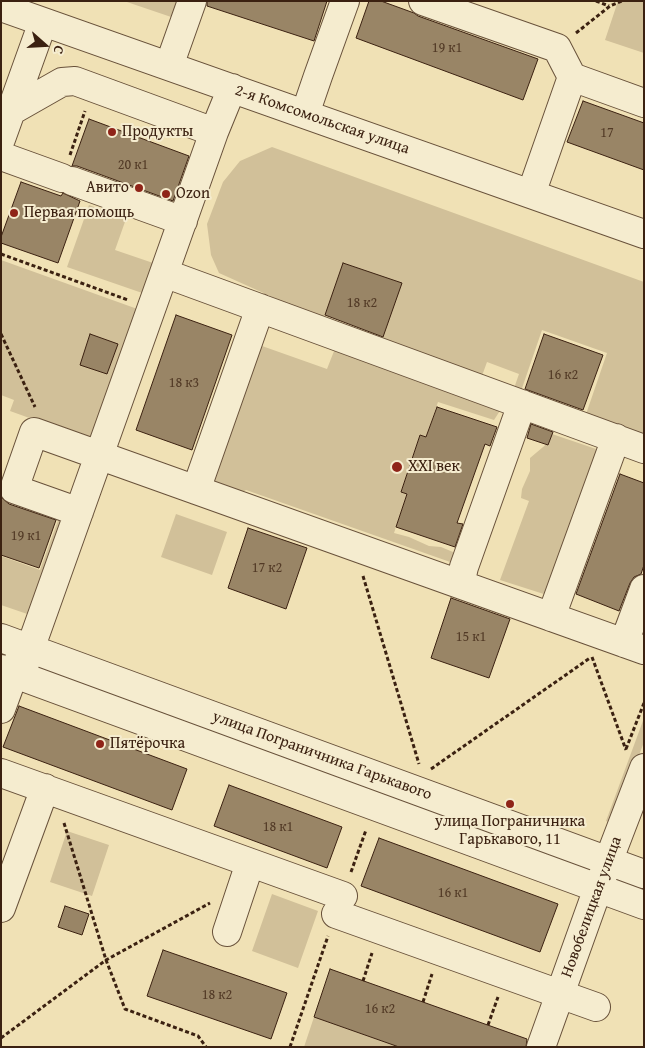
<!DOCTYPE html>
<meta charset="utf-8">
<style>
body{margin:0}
#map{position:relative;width:645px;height:1048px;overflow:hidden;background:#f0e1b5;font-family:"Gentium Book Plus",serif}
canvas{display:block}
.frame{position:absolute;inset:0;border:2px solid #3b2111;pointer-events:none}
.north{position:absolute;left:20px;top:20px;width:50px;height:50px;-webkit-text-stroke:4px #f5eccf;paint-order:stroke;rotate:109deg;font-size:14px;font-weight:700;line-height:20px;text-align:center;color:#3b2111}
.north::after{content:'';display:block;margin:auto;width:18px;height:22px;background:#3b2111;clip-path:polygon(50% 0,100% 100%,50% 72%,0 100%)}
</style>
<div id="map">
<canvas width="645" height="1048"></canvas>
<div class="frame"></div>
<div class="north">С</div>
</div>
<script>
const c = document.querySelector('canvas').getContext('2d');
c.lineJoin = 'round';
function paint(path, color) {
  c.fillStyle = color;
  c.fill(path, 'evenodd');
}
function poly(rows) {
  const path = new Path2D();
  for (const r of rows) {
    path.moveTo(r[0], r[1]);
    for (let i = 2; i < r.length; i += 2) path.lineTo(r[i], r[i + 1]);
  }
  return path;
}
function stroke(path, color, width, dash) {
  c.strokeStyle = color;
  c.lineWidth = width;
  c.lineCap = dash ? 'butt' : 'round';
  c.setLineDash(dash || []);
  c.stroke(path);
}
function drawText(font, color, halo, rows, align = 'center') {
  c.font = font + ' "Gentium Book Plus",serif';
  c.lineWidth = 4;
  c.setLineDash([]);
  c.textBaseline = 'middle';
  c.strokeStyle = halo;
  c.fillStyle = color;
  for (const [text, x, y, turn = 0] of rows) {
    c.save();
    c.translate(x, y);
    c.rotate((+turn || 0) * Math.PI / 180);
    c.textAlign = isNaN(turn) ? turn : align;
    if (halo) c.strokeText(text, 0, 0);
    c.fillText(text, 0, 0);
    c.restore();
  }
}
paint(poly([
 [124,1,186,1,180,20],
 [618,1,644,1,644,53,605,40],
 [272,147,644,282,644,442,584,420,607,353,542,330,519,397,512,394,519,374,487,362,479,384,379,348,401,283,343,263,322,324,288,304,219,273,211,255,207,224,223,182,240,161],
 [89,205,126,219,115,250,159,265,148,295,67,267],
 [1,260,143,311,96,442,10,411,14,400,1,395],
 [262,346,327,369,336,346,503,406,494,420,438,402,426,437,420,435,401,491,407,494,394,533,409,537,429,546,441,547,453,552,454,560,453,563,246,490,241,493,221,487,207,478,227,440],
 [552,434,599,450,550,596,500,580,529,501,521,498,522,489,530,471,530,458,549,442],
 [61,512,72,516,36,617,1,605,1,556,40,570],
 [176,514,227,532,212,575,161,557],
 [644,718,644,742,613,824,606,821],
 [67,831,109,845,92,896,50,882],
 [272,894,318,911,298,968,252,951],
 [314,1017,399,1047,304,1047]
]), '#d1c099');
const building = poly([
 [207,1,327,1,314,41,207,6,207,1],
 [369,1,381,1,414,13,418,16,538,59,523,100,356,38,369,1],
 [583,101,644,123,644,170,567,142,583,101],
 [89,119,189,156,173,201,77,166,72,166,89,119],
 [21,182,61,196,63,193,80,201,58,263,1,243,1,237,21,182],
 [343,263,402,283,383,337,325,315,343,263],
 [176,315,232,335,192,450,136,430,176,315],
 [90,334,118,344,107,374,80,365,90,334],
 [544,334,603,355,583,410,525,389,544,334],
 [437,407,497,427,490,446,485,444,457,523,463,524,455,547,396,527,407,494,401,492,420,435,426,437,437,407],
 [531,424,553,432,548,445,527,438,531,424],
 [620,474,644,483,644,565,641,574,634,577,630,583,619,611,576,594,620,474],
 [1,497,9,504,56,520,39,568,1,555,1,497],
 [248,528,307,548,286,609,228,588,248,528],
 [451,598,510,619,489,678,431,658,451,598],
 [19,706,187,769,172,810,3,747,19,706],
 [229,785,342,827,327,868,214,826,229,785],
 [379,838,558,904,540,952,361,886,379,838],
 [65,906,89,914,82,935,58,927,65,906],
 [163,950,287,993,271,1039,147,996,163,950],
 [330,969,527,1039,526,1047,399,1047,314,1017,330,969]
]);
paint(building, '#998566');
stroke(building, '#3b2111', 1);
const minor = poly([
 [423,1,557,48,572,77,531,194],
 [1,7,644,234],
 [169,66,192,1],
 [572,77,644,103],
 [11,111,62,82,75,81,214,132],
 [305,114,318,76,345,1],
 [1,139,43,22],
 [1,156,62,178],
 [72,181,183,221],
 [164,273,644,449],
 [196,490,260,308],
 [79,512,14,489,34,432,644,650],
 [460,584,464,567,522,404],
 [551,617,616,438],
 [1,638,644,874],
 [624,643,644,589],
 [24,666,164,273,214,132,232,88],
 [1,669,644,905],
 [1,709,20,657],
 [1,773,343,896],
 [1,908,45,788],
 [336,914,596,1007],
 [227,932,250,863],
 [541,1047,598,888,644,768]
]);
stroke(minor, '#68513a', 30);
stroke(poly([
 [596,1,609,6],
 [576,33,610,6,622,1],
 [70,155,85,111],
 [1,254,128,300],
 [1,334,35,407],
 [363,576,419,764],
 [592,657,626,750],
 [626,749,644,703],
 [431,769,590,658],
 [64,823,106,960,125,1009,198,1036,206,1047],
 [351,872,366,830],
 [363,981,372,953],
 [423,1002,432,974],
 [488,1025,498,997],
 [1,1038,106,960,210,903],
 [290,1047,328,936]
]), '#3b2111', 3, [4, 2.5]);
stroke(minor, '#f5eccf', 28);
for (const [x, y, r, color] of [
 [112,132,5,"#8f2418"],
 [139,188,5,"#8f2418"],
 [166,194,5,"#8f2418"],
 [14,213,5,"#8f2418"],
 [397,467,6,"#8f2418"],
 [100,744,5,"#8f2418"],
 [510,804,5,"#8f2418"]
]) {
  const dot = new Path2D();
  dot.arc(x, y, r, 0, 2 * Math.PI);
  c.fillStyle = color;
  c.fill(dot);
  stroke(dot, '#f5eccf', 2);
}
drawText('14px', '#523a26', null, [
 ["19 к1",447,48],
 ["17",607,133],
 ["20 к1",133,165],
 ["18 к2",362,303],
 ["16 к2",563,375],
 ["18 к3",184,383],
 ["19 к1",26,536],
 ["17 к2",267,568],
 ["15 к1",471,637],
 ["18 к1",278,827],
 ["16 к1",453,893],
 ["18 к2",217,995],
 ["16 к2",380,1009]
]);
drawText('16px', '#3b2111', '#f5eccf', [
 ["2-я Комсомольская улица",322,120,19],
 ["улица Пограничника Гарькавого",322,756,20],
 ["Новобелицкая улица",592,907,-70]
]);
drawText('16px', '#3b2111', '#f5eccf', [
 ["Продукты",122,132],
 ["Авито",129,188,"right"],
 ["Ozon",176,194],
 ["Первая помощь",24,213],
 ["XXI век",408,467],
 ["Пятёрочка",110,744],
 ["улица Пограничника",510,822,"center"],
 ["Гарькавого, 11",510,840,"center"]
], 'left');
</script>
